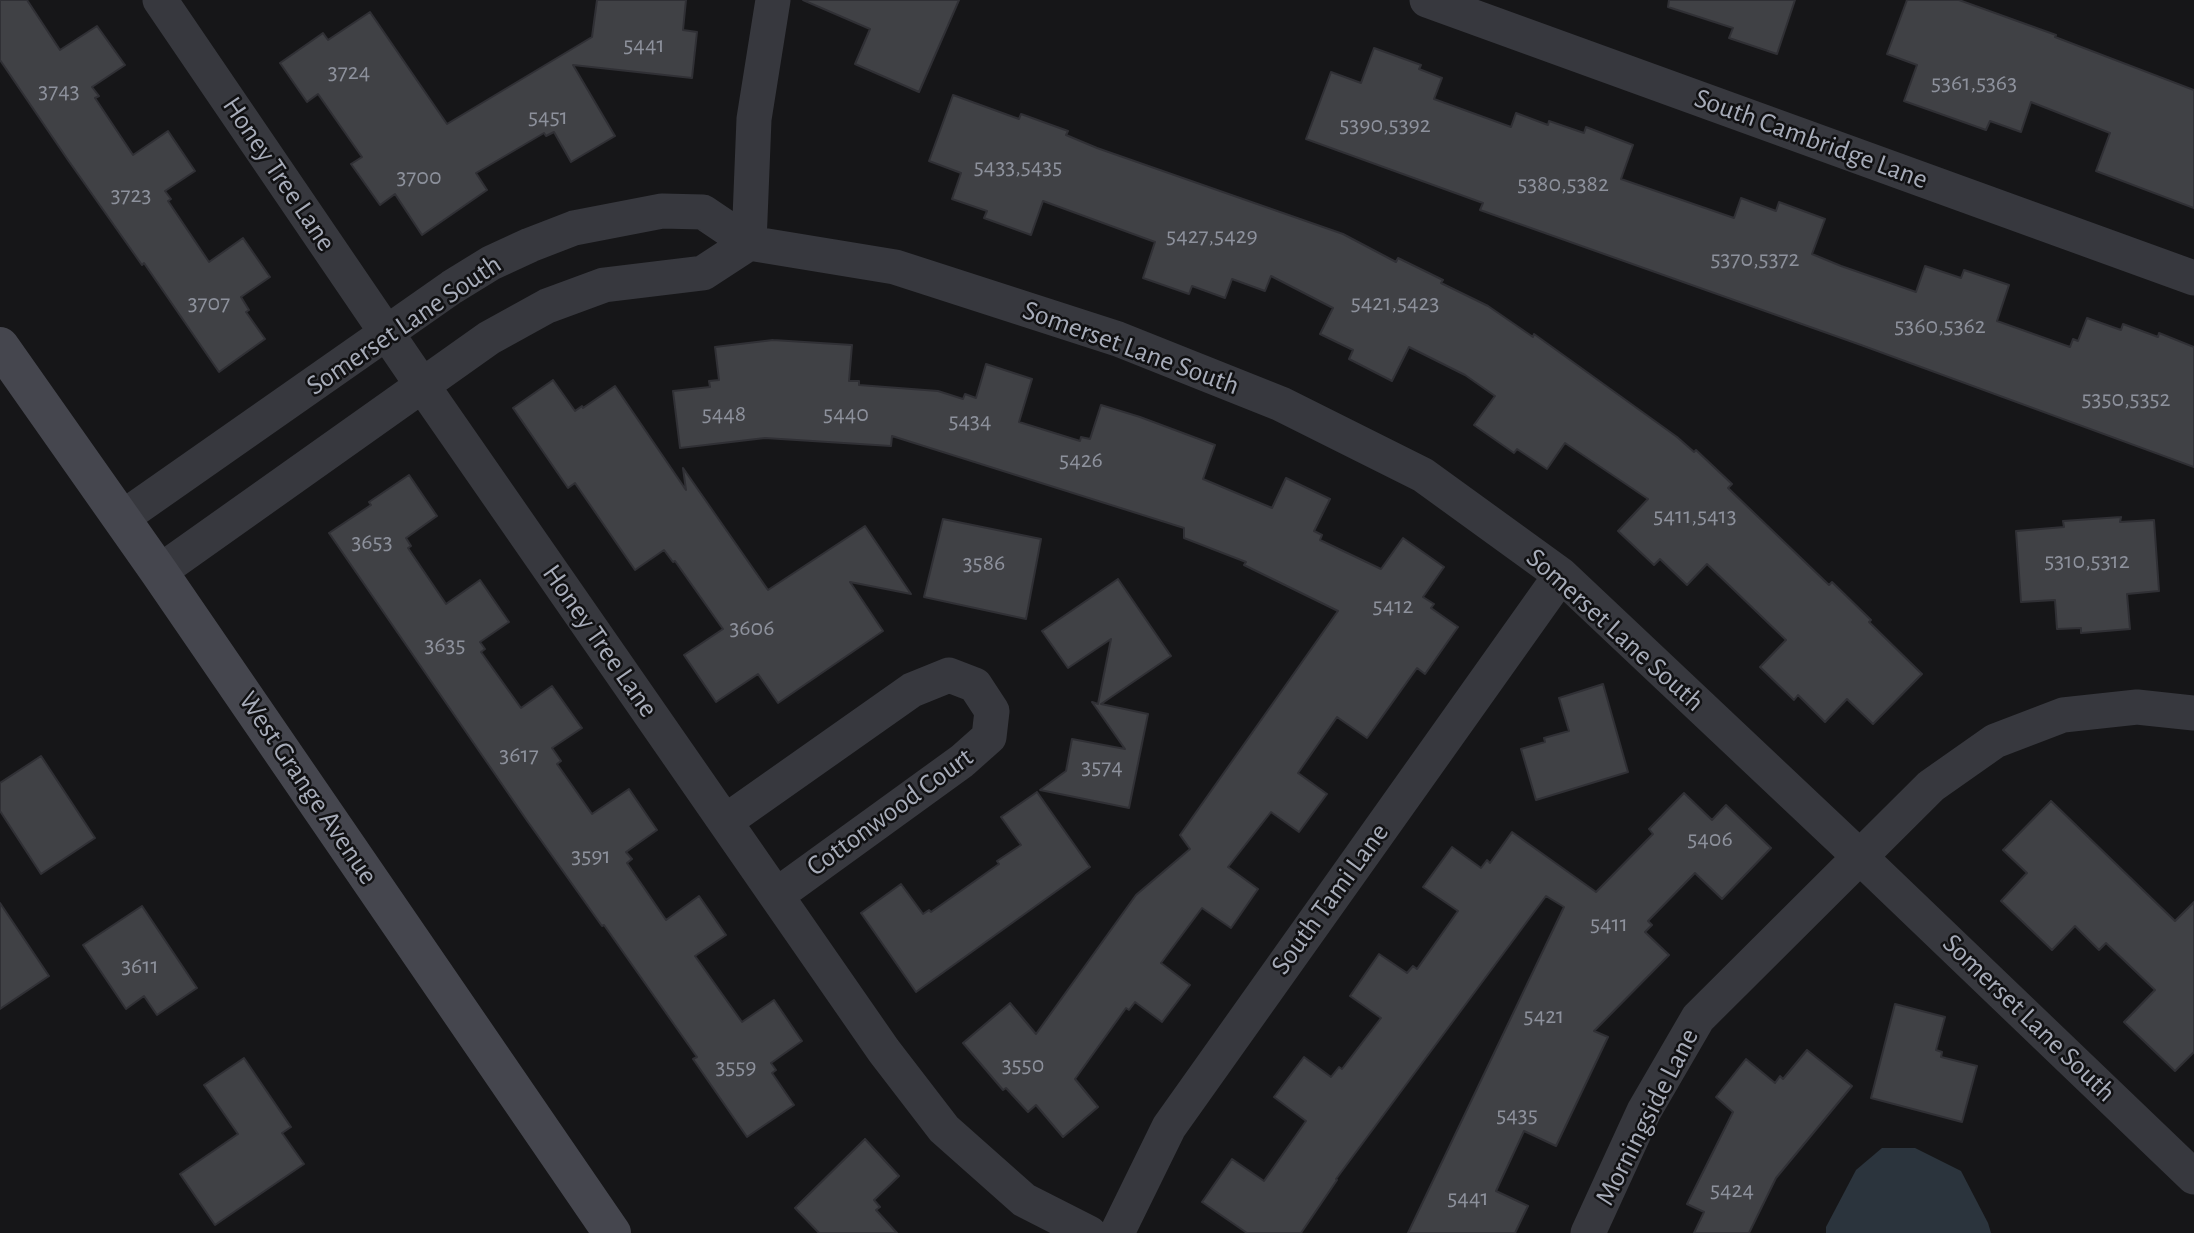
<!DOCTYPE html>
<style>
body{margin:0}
canvas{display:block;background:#161618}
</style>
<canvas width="2194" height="1233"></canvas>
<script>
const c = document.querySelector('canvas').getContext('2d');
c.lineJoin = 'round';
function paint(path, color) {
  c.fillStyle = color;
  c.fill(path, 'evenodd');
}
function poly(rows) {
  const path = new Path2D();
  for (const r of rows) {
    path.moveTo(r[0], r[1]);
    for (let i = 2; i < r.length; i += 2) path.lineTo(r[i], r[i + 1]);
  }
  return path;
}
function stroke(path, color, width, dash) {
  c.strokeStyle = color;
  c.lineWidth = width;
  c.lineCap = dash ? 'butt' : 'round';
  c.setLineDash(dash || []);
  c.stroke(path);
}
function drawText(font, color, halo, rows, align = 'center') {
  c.font = font + ' "Alegreya Sans",sans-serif';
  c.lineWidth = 5;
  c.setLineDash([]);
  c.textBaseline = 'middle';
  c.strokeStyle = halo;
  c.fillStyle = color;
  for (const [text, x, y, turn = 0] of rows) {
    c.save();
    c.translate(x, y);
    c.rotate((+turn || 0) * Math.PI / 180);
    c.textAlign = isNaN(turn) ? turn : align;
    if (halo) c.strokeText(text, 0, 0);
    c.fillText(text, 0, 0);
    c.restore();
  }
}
paint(poly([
 [1882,1148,1915,1148,1961,1171,1988,1223,1991,1233,1826,1233,1826,1227,1856,1170]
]), '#2b343d');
const building = poly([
 [0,0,27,0,60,50,97,26,125,65,92,87,99,96,95,98,133,155,168,131,195,171,165,191,171,199,168,201,209,262,243,238,270,277,241,297,249,310,246,312,265,339,219,372,144,263,142,265,68,160,0,60,0,0],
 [597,0,686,0,683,30,697,32,692,78,573,65,615,136,571,162,554,132,546,136,544,133,476,173,487,190,422,235,395,194,380,205,351,164,362,157,318,94,307,102,280,63,323,33,328,40,370,12,447,124,592,37,597,0],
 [803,0,959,0,919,92,855,64,870,29,803,0],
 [1669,0,1795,0,1777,54,1729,38,1733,28,1668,7,1669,0],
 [1907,0,1959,0,2056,35,2055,37,2194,90,2194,208,2096,171,2110,133,2031,102,2021,132,1990,121,1986,130,1904,101,1917,65,1887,54,1907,0],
 [1374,48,1421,65,1419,69,1442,78,1434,99,1511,127,1516,113,1548,125,1549,121,1584,133,1586,127,1633,145,1621,179,1734,218,1741,198,1776,211,1779,202,1825,219,1812,254,1841,266,1916,292,1925,266,1961,278,1964,270,2009,285,1997,321,2070,347,2073,339,2078,341,2087,318,2121,330,2123,324,2158,337,2159,333,2194,347,2194,467,1861,345,1480,210,1483,203,1306,139,1331,72,1361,83,1374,48],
 [953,95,1019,119,1021,114,1068,131,1066,135,1097,148,1343,234,1396,262,1398,258,1443,280,1441,283,1488,306,1533,337,1534,334,1677,437,1694,452,1696,450,1732,484,1728,488,1829,585,1832,582,1871,620,1869,622,1922,674,1873,724,1847,699,1825,722,1798,695,1794,700,1760,667,1786,640,1707,564,1687,585,1660,559,1654,565,1618,531,1648,499,1565,443,1547,469,1517,449,1514,453,1474,425,1495,396,1465,375,1409,347,1392,381,1349,359,1353,350,1320,334,1333,308,1271,276,1265,291,1232,279,1225,298,1192,286,1189,294,1143,278,1155,242,1043,201,1031,235,984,218,987,211,952,199,961,173,929,161,953,95],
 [773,340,852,345,849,381,859,381,859,385,938,391,963,399,965,394,976,398,986,364,1032,379,1019,422,1080,441,1081,437,1090,439,1101,405,1140,417,1215,445,1203,479,1272,508,1286,478,1330,499,1314,531,1322,535,1320,540,1381,569,1403,538,1444,567,1423,597,1434,604,1431,608,1458,627,1425,674,1417,668,1367,738,1337,717,1298,773,1327,794,1299,832,1271,812,1228,867,1258,889,1231,928,1202,908,1161,963,1190,985,1162,1022,1135,1002,1129,1010,1126,1008,1075,1079,1098,1107,1063,1137,1036,1105,1028,1112,1006,1088,1003,1090,963,1043,1010,1003,1036,1034,1136,895,1190,849,1180,835,1338,611,1244,565,1246,562,1184,538,1184,528,892,436,891,446,765,438,680,448,673,391,710,387,709,381,719,380,715,347,773,340],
 [553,380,575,411,582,406,583,408,615,386,686,490,683,468,768,590,865,526,911,594,850,582,883,631,778,703,758,674,716,702,684,655,723,629,675,561,673,562,664,550,635,570,575,483,568,488,513,408,553,380],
 [409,475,437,516,406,538,411,546,408,548,446,604,480,580,509,622,480,642,485,649,481,652,521,708,552,686,582,728,552,748,561,761,557,764,592,814,629,789,657,830,626,852,632,859,627,863,666,920,699,896,726,935,695,956,742,1022,774,1000,802,1041,771,1063,776,1070,772,1073,794,1105,747,1137,693,1059,697,1057,604,925,602,926,528,822,329,533,371,505,369,502,409,475],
 [2121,517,2120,522,2154,520,2159,591,2127,594,2130,629,2081,633,2081,628,2057,629,2055,600,2021,602,2016,531,2064,527,2063,521,2121,517],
 [943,519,1041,539,1026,619,924,597,943,519],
 [1118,579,1171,656,1101,704,1148,714,1129,808,1040,790,1066,771,1072,739,1125,749,1092,702,1098,704,1111,639,1068,668,1042,631,1118,579],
 [1603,684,1628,772,1536,800,1521,749,1545,742,1544,738,1569,731,1559,698,1603,684],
 [41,756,95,838,41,874,0,811,0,783,41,756],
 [1037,792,1090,867,916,992,861,913,901,884,923,914,929,910,931,912,999,864,997,861,1021,845,1001,817,1037,792],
 [1684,793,1712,820,1726,805,1771,848,1722,899,1695,873,1648,921,1652,925,1645,932,1669,955,1594,1031,1608,1037,1556,1146,1524,1131,1496,1191,1528,1206,1515,1233,1408,1233,1564,907,1546,896,1336,1179,1337,1180,1301,1233,1247,1233,1202,1202,1232,1159,1264,1181,1306,1121,1274,1097,1304,1057,1331,1077,1339,1067,1342,1069,1381,1018,1350,996,1379,954,1407,973,1413,966,1417,969,1458,911,1423,887,1452,847,1481,868,1487,860,1490,863,1512,832,1596,892,1653,834,1649,829,1684,793],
 [2051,801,2175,921,2194,902,2194,1052,2175,1071,2124,1022,2155,990,2106,943,2099,950,2075,926,2052,950,2001,901,2027,873,2003,850,2051,801],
 [0,903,49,976,0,1009,0,903],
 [142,906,197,988,157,1015,144,996,126,1009,83,945,142,906],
 [1895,1004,1945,1017,1936,1050,1942,1052,1941,1057,1977,1066,1962,1122,1871,1098,1895,1004],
 [1807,1050,1852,1086,1776,1178,1749,1233,1694,1233,1704,1212,1687,1204,1733,1112,1716,1097,1746,1059,1775,1083,1780,1076,1783,1079,1807,1050],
 [244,1058,291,1127,282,1133,304,1164,215,1225,180,1174,238,1134,204,1085,244,1058],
 [865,1139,899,1176,874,1200,880,1207,876,1210,897,1233,819,1233,795,1208,865,1139]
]);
paint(building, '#404145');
stroke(building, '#303035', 2);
stroke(poly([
 [160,0,422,385,884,1051,944,1129,1024,1200,1089,1233],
 [1427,0,2194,278],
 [749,243,754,119,773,0],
 [122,518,452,287,491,263,530,245,574,228,662,211,703,212,749,243,895,267,1118,339,1281,404,1423,475,1561,575,1859,856,2194,1177],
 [159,572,489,338,547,306,604,285,703,273,749,243],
 [726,821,912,690,949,675,975,685,992,711,989,737,962,761,777,895],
 [1117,1233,1169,1127,1561,575],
 [1588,1233,1644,1111,1698,1018,1931,786,1995,741,2063,715,2137,707,2194,713]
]), '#37383e', 35);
stroke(poly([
 [0,346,159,572,612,1233]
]), '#45464e', 38);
drawText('24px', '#8d919c', null, [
 ["5441",644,45],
 ["3724",349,72],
 ["5361,5363",1974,83],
 ["3743",59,91],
 ["5451",548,117],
 ["5390,5392",1385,125],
 ["5433,5435",1018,167],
 ["3700",419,177],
 ["5380,5382",1563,184],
 ["3723",131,195],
 ["5427,5429",1212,236],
 ["5370,5372",1755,259],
 ["3707",209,303],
 ["5421,5423",1395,303],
 ["5360,5362",1940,326],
 ["5350,5352",2126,399],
 ["5448",724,414],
 ["5440",846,414],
 ["5434",970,421],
 ["5426",1081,460],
 ["5411,5413",1695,516],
 ["3653",372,542],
 ["5310,5312",2087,561],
 ["3586",984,563],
 ["5412",1393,606],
 ["3606",752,628],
 ["3635",445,645],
 ["3617",519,755],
 ["3574",1102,767],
 ["5406",1710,839],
 ["3591",591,856],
 ["5411",1609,924],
 ["3611",140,966],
 ["5421",1544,1016],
 ["3550",1023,1065],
 ["3559",736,1067],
 ["5435",1517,1115],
 ["5424",1732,1190],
 ["5441",1468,1198]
]);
drawText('28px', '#a7acb9', '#111113', [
 ["South Cambridge Lane",1811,139,20],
 ["Honey Tree Lane",279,174,56],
 ["Somerset Lane South",404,325,-34],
 ["Somerset Lane South",1131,348,20],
 ["Somerset Lane South",1615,630,42],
 ["Honey Tree Lane",600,641,55],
 ["West Grange Avenue",308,788,56],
 ["Cottonwood Court",890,812,-36],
 ["South Tami Lane",1330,899,-54],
 ["Somerset Lane South",2029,1018,44],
 ["Morningside Lane",1647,1117,-63]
]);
</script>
